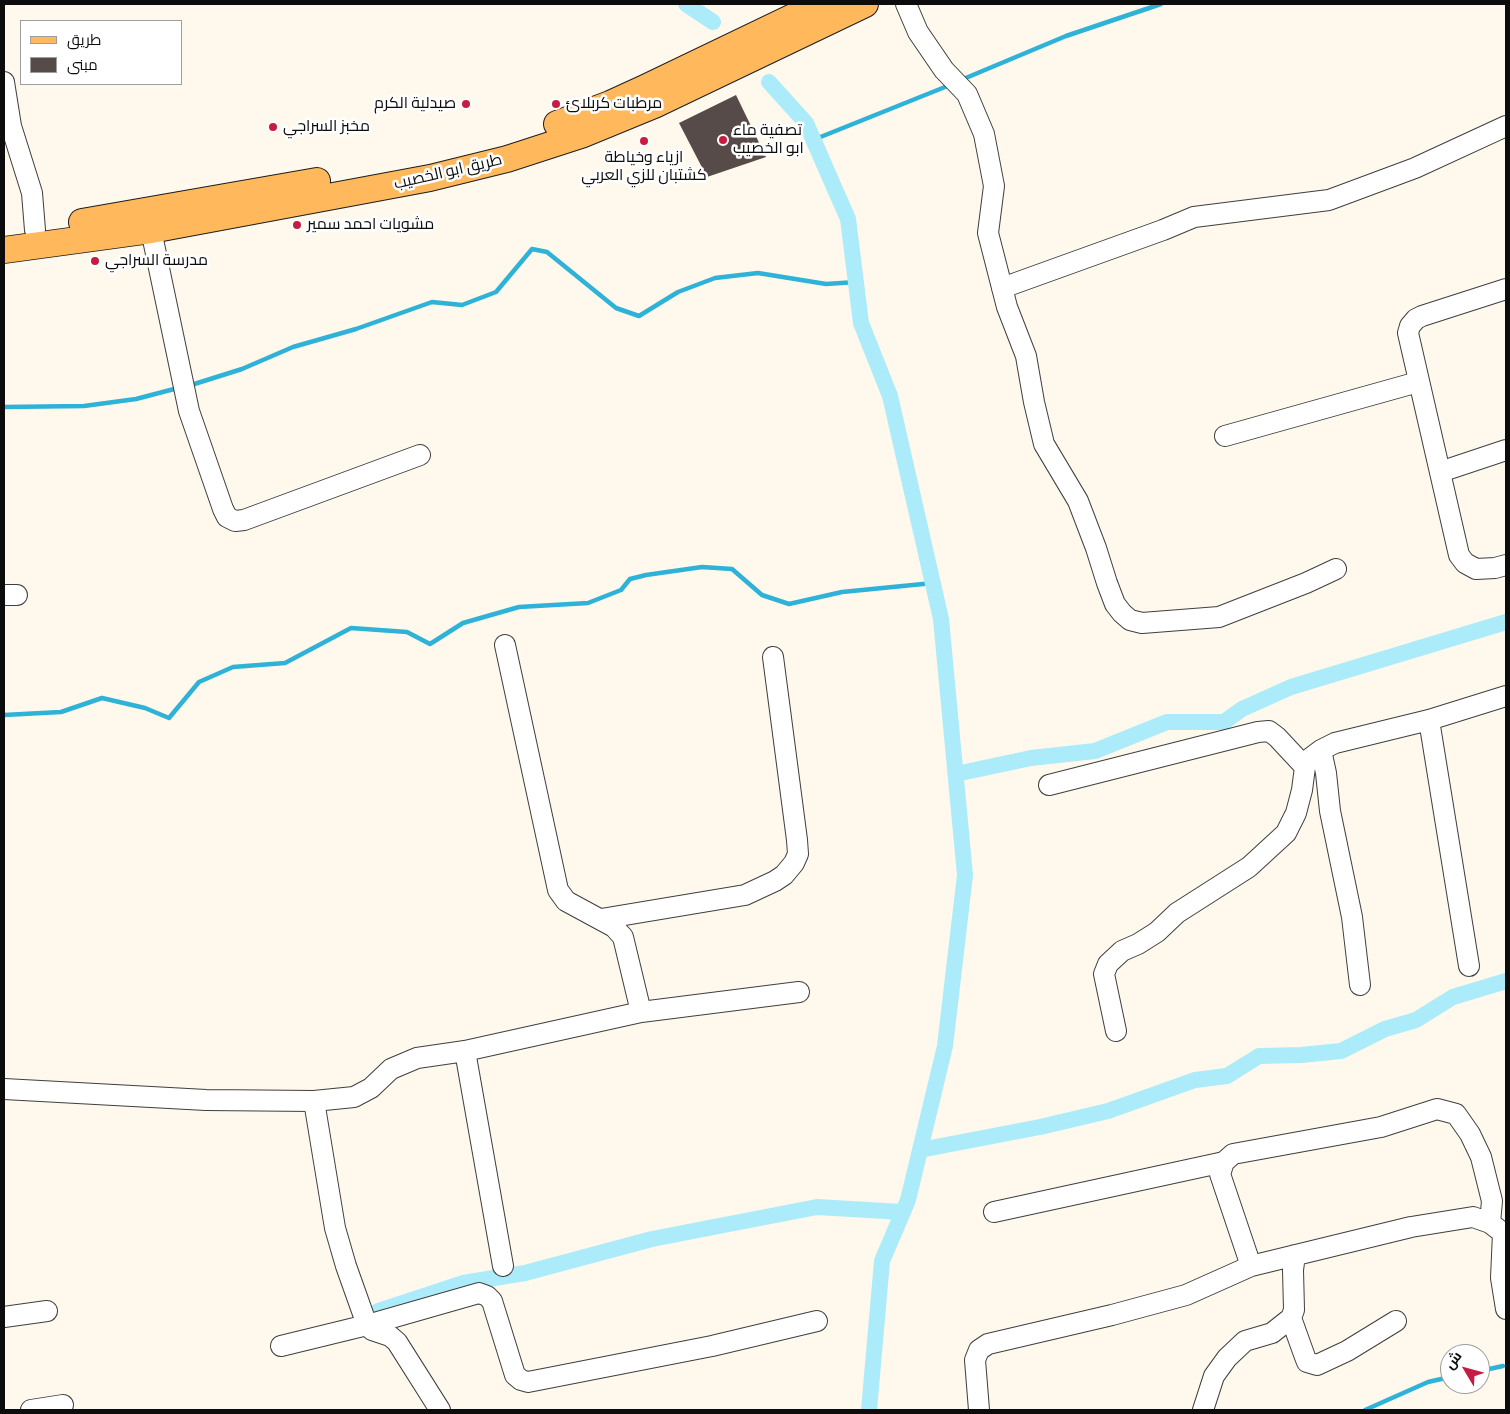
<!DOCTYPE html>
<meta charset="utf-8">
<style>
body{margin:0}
#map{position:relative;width:1510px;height:1414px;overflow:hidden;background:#fff8ec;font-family:Bitter,Cairo,serif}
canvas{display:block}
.frame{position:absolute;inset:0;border:5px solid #0c0c0c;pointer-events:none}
.legend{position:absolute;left:20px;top:20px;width:162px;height:65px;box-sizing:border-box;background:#fff;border:1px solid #9e9e9e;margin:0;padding:6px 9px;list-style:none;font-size:15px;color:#0c0c0c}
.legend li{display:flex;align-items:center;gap:10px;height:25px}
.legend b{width:25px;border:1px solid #9e9e9e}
.north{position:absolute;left:1440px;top:1344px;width:50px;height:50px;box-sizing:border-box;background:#fff;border:1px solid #9e9e9e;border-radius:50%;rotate:307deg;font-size:14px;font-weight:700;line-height:20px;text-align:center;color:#0c0c0c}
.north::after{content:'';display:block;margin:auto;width:18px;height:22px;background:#c61b42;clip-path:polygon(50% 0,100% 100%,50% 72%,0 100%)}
</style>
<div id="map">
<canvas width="1510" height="1414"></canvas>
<div class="frame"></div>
<ul class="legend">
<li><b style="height:6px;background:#ffb95c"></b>طريق</li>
<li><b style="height:14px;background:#564b48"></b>مبنى</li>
</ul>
<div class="north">ش</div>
</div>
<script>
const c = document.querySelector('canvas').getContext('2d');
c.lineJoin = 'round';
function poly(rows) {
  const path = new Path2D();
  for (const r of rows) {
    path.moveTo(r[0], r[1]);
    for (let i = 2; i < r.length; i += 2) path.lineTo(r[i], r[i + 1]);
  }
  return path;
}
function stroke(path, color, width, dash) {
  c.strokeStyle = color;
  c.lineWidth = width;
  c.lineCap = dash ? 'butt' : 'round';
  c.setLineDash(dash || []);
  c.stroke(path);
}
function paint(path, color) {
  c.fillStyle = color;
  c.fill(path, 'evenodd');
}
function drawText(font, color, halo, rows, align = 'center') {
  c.font = font + ' Bitter,Cairo,serif';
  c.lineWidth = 5;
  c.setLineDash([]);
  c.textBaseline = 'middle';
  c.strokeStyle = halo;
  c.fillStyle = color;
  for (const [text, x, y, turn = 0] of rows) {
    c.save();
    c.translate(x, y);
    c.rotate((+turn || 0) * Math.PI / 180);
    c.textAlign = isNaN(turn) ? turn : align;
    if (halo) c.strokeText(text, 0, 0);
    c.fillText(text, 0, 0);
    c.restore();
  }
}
stroke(poly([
 [961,80,1066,36,1161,4],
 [813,140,950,85],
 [188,386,242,369,293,347,356,329,432,302,462,305,496,292,532,249,547,252,616,308,639,316,678,292,715,278,758,273,826,284,856,282],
 [4,407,84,406,136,399,178,388],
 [4,715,61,712,102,698,145,708,169,718,199,682,233,667,285,663,351,628,407,632,430,644,463,623,519,607,588,603,621,590,630,579,646,575,702,567,732,569,762,595,789,604,842,592,933,583],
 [1480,1371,1503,1366],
 [1365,1410,1428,1382,1450,1377]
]), '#2eb2d7', 4.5);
stroke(poly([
 [686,4,713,22],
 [769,82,806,123,848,219,861,323,890,396,941,619,965,875,945,1046,908,1200,882,1261,869,1410],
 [956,774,1031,758,1095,751,1167,722,1224,722,1242,709,1291,687,1506,622],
 [920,1150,1040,1127,1108,1111,1195,1080,1227,1076,1259,1056,1301,1055,1341,1051,1385,1029,1416,1020,1453,997,1506,981],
 [378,1311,463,1283,525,1273,652,1239,817,1207,902,1212]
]), '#acecfa', 16);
paint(poly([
 [736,95,766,157,707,177,679,123]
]), '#564b48');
const minor = poly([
 [906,4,918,32,944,70,967,94,984,134,994,186,988,233,1007,307,1026,356,1034,402,1044,444,1078,501,1096,548,1107,583,1115,604,1122,613,1130,620,1142,623,1219,617,1306,583,1336,569],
 [4,82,11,126,32,193,35,230],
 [151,230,189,411,223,509,227,517,235,521,244,520,420,455],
 [1002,288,1163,230,1194,217,1329,200,1415,168,1506,126],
 [1506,289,1422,316,1416,319,1410,326,1408,333,1459,555,1465,563,1476,569,1495,568,1506,565],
 [1225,436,1418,382],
 [1440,472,1506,450],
 [4,595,17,595],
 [505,645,558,890,566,901,614,927,623,937,641,1012],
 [1429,720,1469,966],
 [1049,785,1258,732,1269,731,1277,737,1305,767],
 [601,919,745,895,775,881,784,875,794,863,798,854,797,840,773,657],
 [1360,985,1352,917,1330,811,1326,773,1321,750,1335,743,1429,720,1506,696],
 [1116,1031,1104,974,1108,964,1122,951,1138,944,1157,932,1177,913,1249,867,1286,833,1296,813,1302,790,1305,767,1309,759,1321,750],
 [465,1051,503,1266],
 [4,1089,206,1100,314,1101,354,1097,371,1088,391,1069,417,1058,465,1051,641,1012,799,992],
 [314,1101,335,1228,346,1266,367,1325,372,1330,390,1336,397,1342,440,1410],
 [994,1212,1224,1162],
 [1506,1233,1503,1233,1501,1278,1506,1309],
 [1251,1266,1220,1174,1224,1162,1233,1154,1381,1127,1437,1109,1456,1114,1470,1134,1481,1157,1492,1201,1490,1223],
 [4,1317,47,1311],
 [1291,1318,1305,1357,1307,1362,1317,1365,1347,1351,1396,1321],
 [281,1346,367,1325,479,1293,487,1296,492,1301,515,1375,521,1380,528,1382,712,1346,817,1321],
 [31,1410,63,1405],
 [979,1410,975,1360,979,1350,988,1344,1112,1315,1186,1295,1251,1266,1411,1227,1473,1217,1490,1223,1503,1233],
 [1203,1410,1214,1376,1227,1358,1245,1341,1272,1333,1291,1318,1294,1310,1293,1270,1295,1255]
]);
const major = poly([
 [557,124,610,104,645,88,820,4],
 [82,222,317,181],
 [4,250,151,230,430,178,507,159,581,135,654,105,865,4]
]);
stroke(minor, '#3f3f3f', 22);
stroke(major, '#1d1d1d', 28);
stroke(minor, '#fff', 20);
stroke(major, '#ffb95c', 26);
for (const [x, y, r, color] of [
 [466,104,5,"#c61b42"],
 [556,104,5,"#c61b42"],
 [273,127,5,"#c61b42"],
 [723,140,5,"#c61b42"],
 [644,141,5,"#c61b42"],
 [297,225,5,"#c61b42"],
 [95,261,5,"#c61b42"]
]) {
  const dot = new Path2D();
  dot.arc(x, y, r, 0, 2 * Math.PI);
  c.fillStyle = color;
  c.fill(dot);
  stroke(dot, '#fff', 2);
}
drawText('16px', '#0c0c0c', '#fff', [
 ["صيدلية الكرم",456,104,"right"],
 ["مرطبات كربلائ",566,104],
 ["مخبز السراجي",283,127],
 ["تصفية ماء",733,131],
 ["ابو الخصيب",733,149],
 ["ازياء وخياطة",644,158,"center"],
 ["كشتبان للزي العربي",644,176,"center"],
 ["مشويات احمد سمير",307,225],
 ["مدرسة السراجي",105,261]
], 'left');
drawText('16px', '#0c0c0c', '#fff', [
 ["طريق ابو الخصيب",448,172,-13]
]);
</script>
